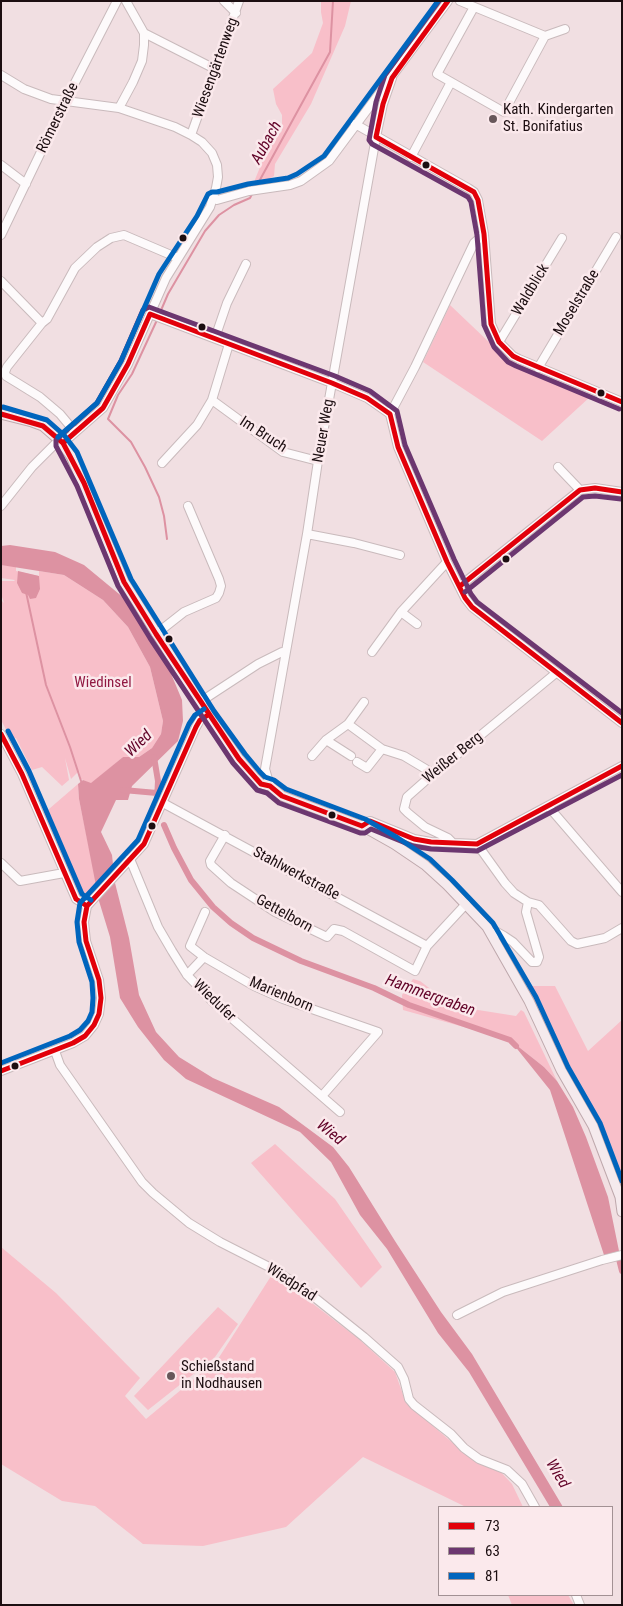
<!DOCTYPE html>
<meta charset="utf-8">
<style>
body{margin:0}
#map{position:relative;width:623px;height:1606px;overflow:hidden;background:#f1dfe2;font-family:"Roboto Condensed",sans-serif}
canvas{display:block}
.frame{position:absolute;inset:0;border:2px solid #1c0e11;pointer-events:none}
.legend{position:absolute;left:438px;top:1506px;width:175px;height:90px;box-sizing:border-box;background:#fbe9ec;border:1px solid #a29194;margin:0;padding:6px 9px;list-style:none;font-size:15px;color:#1c0e11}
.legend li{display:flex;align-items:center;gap:10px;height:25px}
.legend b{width:25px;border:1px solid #a29194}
</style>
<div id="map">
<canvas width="623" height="1606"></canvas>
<div class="frame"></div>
<ul class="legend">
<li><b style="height:6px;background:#e2000a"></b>73</li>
<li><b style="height:6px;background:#6c3770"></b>63</li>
<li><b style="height:6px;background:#0065bd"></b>81</li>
</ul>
</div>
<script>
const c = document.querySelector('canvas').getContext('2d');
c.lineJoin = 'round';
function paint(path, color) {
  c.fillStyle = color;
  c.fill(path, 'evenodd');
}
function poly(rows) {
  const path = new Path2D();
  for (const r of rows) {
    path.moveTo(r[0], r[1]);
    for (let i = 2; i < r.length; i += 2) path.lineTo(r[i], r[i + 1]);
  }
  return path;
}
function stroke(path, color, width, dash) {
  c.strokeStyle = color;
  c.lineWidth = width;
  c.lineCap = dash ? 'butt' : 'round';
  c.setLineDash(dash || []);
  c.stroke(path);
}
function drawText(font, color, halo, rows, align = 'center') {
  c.font = font + ' "Roboto Condensed",sans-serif';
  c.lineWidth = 5;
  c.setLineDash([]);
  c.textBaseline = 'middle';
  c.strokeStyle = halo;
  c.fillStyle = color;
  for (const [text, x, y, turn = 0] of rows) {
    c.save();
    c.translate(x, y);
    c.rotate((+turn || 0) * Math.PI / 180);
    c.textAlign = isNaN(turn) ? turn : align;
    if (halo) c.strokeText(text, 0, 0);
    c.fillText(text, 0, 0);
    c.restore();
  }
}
paint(poly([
 [321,1,351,1,345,26,311,104,275,164,274,176,267,180,254,182,269,145,282,131,282,115,276,104,273,89,312,53,323,23,321,12],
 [450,305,491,344,516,363,591,396,542,441,423,362],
 [1,565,16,566,16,571,39,576,39,571,64,575,103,600,128,627,150,667,163,721,161,734,152,748,139,757,123,757,91,784,81,779,79,771,71,779,65,758,69,780,62,786,42,767,32,770,16,738,11,739,1,720,1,600,4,603,1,594,1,581,14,581,15,580,1,578],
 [78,784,79,799,97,886,84,896,76,895,42,815],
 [413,979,420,981,453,1006,516,1016,521,1010,524,1012,557,1081,544,1067,510,1040,403,1010,402,995],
 [525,986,555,986,588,1051,622,1020,622,1190],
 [275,1144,335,1199,382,1267,361,1288,251,1163],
 [1,1247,56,1293,140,1378,125,1396,146,1419,218,1359,273,1273,360,1340,395,1372,406,1403,468,1456,498,1469,512,1484,523,1507,466,1507,363,1457,286,1527,203,1546,143,1544,95,1506,62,1501,1,1464],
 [218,1307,238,1324,215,1357,148,1410,134,1396],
 [508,1595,568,1595,574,1605,512,1605]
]), '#f8bfc9');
paint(poly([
 [10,545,55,552,84,565,130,603,167,664,182,700,183,721,178,741,132,786,128,800,116,800,101,832,112,855,115,883,129,938,139,995,156,1032,179,1057,213,1078,279,1107,333,1147,349,1167,395,1241,441,1312,472,1354,563,1507,550,1507,469,1372,438,1333,387,1249,360,1215,331,1162,300,1132,186,1079,164,1060,138,1027,120,998,110,937,99,901,79,799,78,784,83,780,91,783,123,757,139,757,152,748,161,734,163,721,150,667,128,627,103,600,64,575,1,565,1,546],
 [18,571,39,576,40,589,36,598,30,599,28,595,22,593,17,583],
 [510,1040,544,1067,557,1081,573,1107,586,1137,608,1197,619,1251,604,1255,550,1090]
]), '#dd92a2');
stroke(poly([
 [256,187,330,52,333,1],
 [159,315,168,294,205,231,219,215,234,205,250,198,252,194],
 [157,320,132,374,118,395,108,419,131,442,145,467,159,497,164,516,167,539],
 [26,592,46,685,70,747,82,784]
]), '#dd92a2', 2);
stroke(poly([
 [154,757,158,781,157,800],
 [123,790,157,793],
 [164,825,174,848,191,880,213,907,231,923,253,938,301,961,374,988,409,1005,510,1040,516,1046],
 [619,1259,622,1271]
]), '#dd92a2', 6);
const minor = poly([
 [224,1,236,13],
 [460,1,545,36,565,29],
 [474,7,437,74,504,112,545,36],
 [144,33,215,69],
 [1,75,24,89,51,99,119,108,175,127,191,135,202,142,212,153,217,165,218,177,216,188,210,207,166,278,128,364,103,408,63,443],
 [119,108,133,82,142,61,144,45,144,33,126,1],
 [355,124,468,188,474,192,478,200,484,234,491,324,499,342,513,356,519,359,622,402],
 [191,135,239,1],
 [411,157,451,82],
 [1,165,26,184],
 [214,199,217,200,249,191,290,185,301,181,329,161,448,1],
 [1,235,65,102,117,1],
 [1,281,42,323,47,319,75,268,97,247,111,238,124,235,178,258],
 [150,314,332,383,367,398,390,414,398,447,447,562,465,598,472,607,622,723],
 [42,323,7,367,5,372,6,376,40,397,60,414,75,432],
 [215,338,227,303,246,264],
 [499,342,562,238],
 [229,344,212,400,283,452,318,461],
 [538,368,616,237],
 [390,414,415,367,474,243,484,234],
 [162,463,197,425,212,400],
 [558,467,580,490],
 [1,506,32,467,59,440],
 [307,534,354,543,400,555],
 [460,586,580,490,595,488,622,492],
 [401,612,417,624],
 [156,634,184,612,216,598,219,593,221,586,219,579,188,506],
 [372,652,401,612,447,562],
 [200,702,258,664,282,652,285,653],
 [348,724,382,749,404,756,434,774],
 [1,734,22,774,76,899,87,906],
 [326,740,351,756],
 [312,756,326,740,348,724,364,702],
 [357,762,367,768,382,749],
 [270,786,265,769,307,534,318,461,376,137,383,104,392,78],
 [163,803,427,946],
 [548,806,622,892],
 [362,826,370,821,414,839,431,842,477,844,622,766],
 [225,835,210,861,211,865,231,883,275,912,327,937,334,929,343,931,415,971,427,946,466,904],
 [453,843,448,838,425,827,408,813,404,809,407,797,424,782,556,673],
 [477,844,505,883,514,893,528,902,539,905,571,941,577,944,605,938,622,928],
 [130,859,158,927,172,951,187,975,213,1002,340,1112],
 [1,863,20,881,64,873],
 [205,912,190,946,204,957,254,986,283,999,378,1032,322,1096],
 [491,934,497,932,504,936,513,942,532,962,537,962,539,957,526,912,528,902],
 [187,975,204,957],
 [55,1051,60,1065,142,1182,153,1193,189,1223,220,1242,277,1271,309,1293,364,1337,398,1367,404,1379,409,1399,414,1405,451,1434,464,1448,479,1459,507,1470,522,1484,535,1507],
 [1,1071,73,1043,85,1036,94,1025,99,1014,101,998,99,980,86,941,84,922,87,906,144,844,196,727,200,720,208,715],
 [457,1315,503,1292,602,1260,622,1255],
 [576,1595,580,1605]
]);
const major = poly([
 [1,414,32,422,43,426,59,440,71,456,124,582,208,715,239,759,254,777,261,784,270,786,282,796,362,826,394,844,425,865,447,885,487,927,529,1001,561,1070,593,1126,620,1197,622,1212]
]);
stroke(minor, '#c9babc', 10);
stroke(major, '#bea8ac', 11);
stroke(minor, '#fdfafb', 8);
stroke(major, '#f5eaed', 9);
stroke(poly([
 [448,1,392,78,383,104,376,137,474,192,478,200,484,234,491,324,499,342,513,356,519,359,622,402],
 [1,414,43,426,63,443,84,483,124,582,156,634,239,759,261,784,270,786,282,796,362,826,370,821,414,839,431,842,477,844,622,766],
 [63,443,103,408,128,364,150,314,332,383,367,398,390,414,398,447,447,562,465,598,472,607,622,723],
 [460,586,580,490,595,488,622,492],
 [1,734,22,774,76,899,87,906],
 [1,1071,73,1043,85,1036,94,1025,99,1014,101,998,99,980,86,941,84,922,87,906,144,844,196,727,200,720,208,715]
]), '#e2000a', 5);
stroke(poly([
 [439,1,385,75,376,102,369,140,372,144,468,197,471,202,477,235,484,325,494,347,508,362,516,366,619,409],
 [465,592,583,497,595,496,621,499],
 [622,713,477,602,471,594,454,559,405,445,397,411,370,391,335,376,149,307,143,310,121,361,97,403,56,440,56,446,77,486,118,586,150,638,233,763,257,790,267,793,279,803,360,833,365,833,371,829,413,846,431,849,477,851,622,775]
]), '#6c3770', 5);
stroke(poly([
 [3,407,47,420,64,435,77,452,131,579,214,711,245,754,260,772,265,777,274,780,286,789,365,819,398,838,430,859,452,880,493,923,536,997,568,1067,600,1123,622,1181],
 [58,437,97,403,121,361,159,274,197,216,208,194,212,192,217,192,248,184,288,178,297,174,324,156,438,1],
 [8,731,29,771,82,894,91,900],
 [1,1063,70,1036,80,1030,88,1021,92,1012,93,998,92,982,79,942,77,922,80,903,138,840,189,724,195,715,204,709]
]), '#0065bd', 5);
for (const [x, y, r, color] of [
 [493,119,5,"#67575a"],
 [426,165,4.5,"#1c0e11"],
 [183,238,4.5,"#1c0e11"],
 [202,327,4.5,"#1c0e11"],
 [601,393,4.5,"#1c0e11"],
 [506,559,4.5,"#1c0e11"],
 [169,639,4.5,"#1c0e11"],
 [332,815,4.5,"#1c0e11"],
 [152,826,4.5,"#1c0e11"],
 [15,1066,4.5,"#1c0e11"],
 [171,1376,5,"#67575a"]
]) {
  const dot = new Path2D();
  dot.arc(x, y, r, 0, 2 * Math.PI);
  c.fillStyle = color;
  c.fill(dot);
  stroke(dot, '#fbe9ec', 2);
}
drawText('15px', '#1c0e11', '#fbe9ec', [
 ["Wiesengärtenweg",216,68,-70],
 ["Römerstraße",58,118,-64],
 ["Waldblick",531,290,-59],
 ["Moselstraße",577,303,-59],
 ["Neuer Weg",324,431,-80],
 ["Im Bruch",263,435,33],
 ["Weißer Berg",453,758,-39],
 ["Stahlwerkstraße",296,874,28],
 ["Gettelborn",284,914,29],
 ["Marienborn",281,995,23],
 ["Wiedufer",214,1001,44],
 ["Wiedpfad",291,1283,33]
]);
drawText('15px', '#1c0e11', '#fbe9ec', [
 ["Kath. Kindergarten",503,110],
 ["St. Bonifatius",503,127],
 ["Schießstand",181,1367],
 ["in Nodhausen",181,1384]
], 'left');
drawText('15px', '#911942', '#fbe9ec', [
 ["Wiedinsel",103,683]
]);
drawText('italic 16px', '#610227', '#fbe9ec', [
 ["Aubach",267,143,-61],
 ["Wied",139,744,-44],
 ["Hammergraben",430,996,20],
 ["Wied",330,1133,39],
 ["Wied",557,1474,59]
]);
</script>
